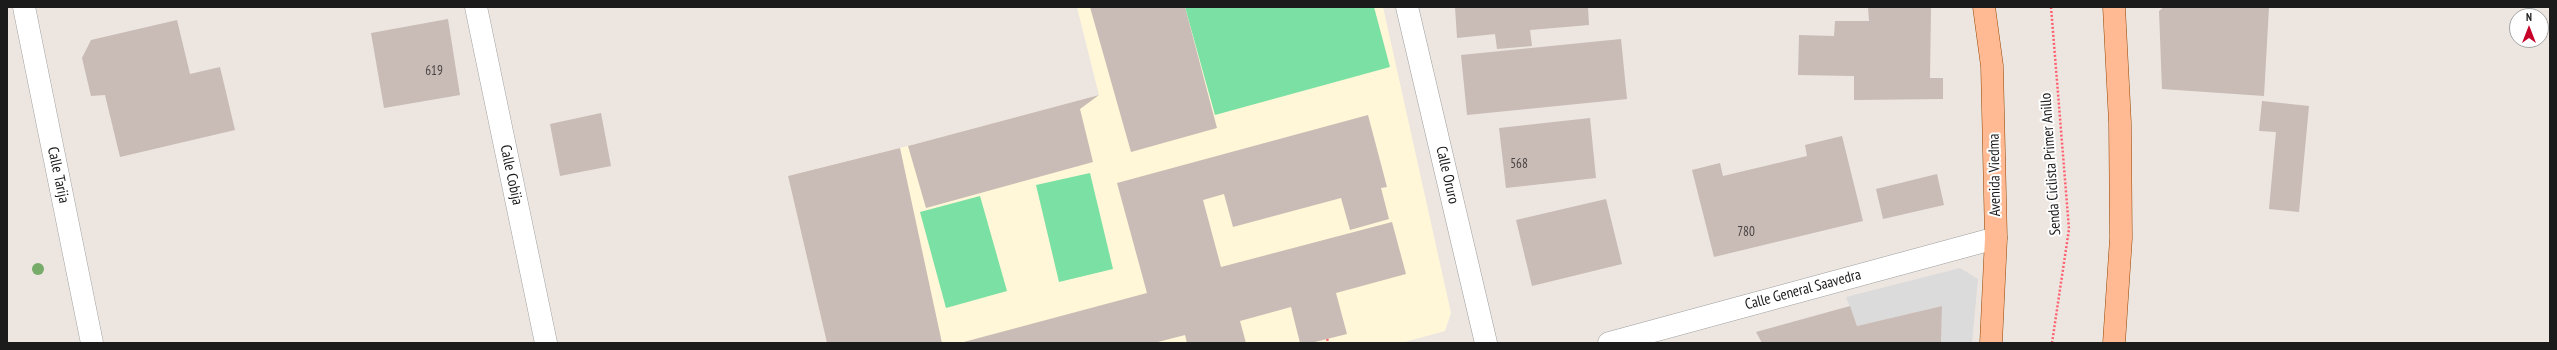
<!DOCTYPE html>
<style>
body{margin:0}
#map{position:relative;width:2557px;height:350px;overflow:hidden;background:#ede6e0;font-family:"PT Sans Narrow",sans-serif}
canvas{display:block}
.frame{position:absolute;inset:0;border:8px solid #1b1b1b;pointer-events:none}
.north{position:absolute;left:2509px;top:8px;width:40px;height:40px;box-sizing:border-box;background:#fff;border:1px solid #a4a4a4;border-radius:50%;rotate:0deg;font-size:11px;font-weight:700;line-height:16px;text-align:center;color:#1b1b1b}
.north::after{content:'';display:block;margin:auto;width:14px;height:18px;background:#c60029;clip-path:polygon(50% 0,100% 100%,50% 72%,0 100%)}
</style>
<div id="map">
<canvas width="2557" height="350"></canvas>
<div class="frame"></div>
<div class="north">N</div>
</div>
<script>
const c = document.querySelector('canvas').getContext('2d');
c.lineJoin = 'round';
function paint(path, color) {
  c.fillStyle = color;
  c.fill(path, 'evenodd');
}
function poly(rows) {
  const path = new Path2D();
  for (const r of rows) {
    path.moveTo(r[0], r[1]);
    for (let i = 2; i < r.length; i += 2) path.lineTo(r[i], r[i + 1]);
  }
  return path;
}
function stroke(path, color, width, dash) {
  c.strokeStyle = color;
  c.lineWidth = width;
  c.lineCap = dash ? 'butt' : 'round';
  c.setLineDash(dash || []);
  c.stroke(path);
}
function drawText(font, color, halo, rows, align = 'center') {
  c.font = font + ' "PT Sans Narrow",sans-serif';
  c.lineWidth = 4;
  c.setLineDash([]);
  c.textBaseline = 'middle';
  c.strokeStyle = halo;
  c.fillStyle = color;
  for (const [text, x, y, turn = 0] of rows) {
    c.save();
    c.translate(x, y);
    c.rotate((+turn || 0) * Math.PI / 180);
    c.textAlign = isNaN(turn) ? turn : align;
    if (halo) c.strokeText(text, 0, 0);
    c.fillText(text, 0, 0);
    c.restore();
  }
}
paint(poly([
 [1077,7,1383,7,1451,313,1445,331,1401,343,827,343,788,176,908,146,1099,95]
]), '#fff7d7');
paint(poly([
 [1185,7,1374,7,1390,67,1215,115],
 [1090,173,1113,269,1059,282,1036,185],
 [980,196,1007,291,946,308,920,212]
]), '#7ae0a4');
paint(poly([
 [1960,268,1978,279,1972,343,1941,343,1942,306,1857,326,1846,297]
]), '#dbdbdb');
paint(poly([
 [1090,7,1185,7,1217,128,1131,152],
 [1455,7,1588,7,1589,25,1530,30,1532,46,1497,49,1495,34,1457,38],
 [1868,7,1931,7,1930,78,1943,78,1943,99,1854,100,1854,76,1798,75,1799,35,1834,36,1835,21,1869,21],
 [2164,7,2269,7,2264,96,2162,89,2159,11],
 [448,19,460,95,384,108,371,33],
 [177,20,190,74,220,67,235,130,120,157,105,95,91,96,82,58,91,40],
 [1621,39,1627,99,1467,115,1461,55],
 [1099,95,1080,109,1093,162,926,208,908,146],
 [2262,101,2309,106,2299,212,2269,209,2276,132,2259,131],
 [601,113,611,166,560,176,550,124],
 [1368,115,1387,187,1381,188,1389,219,1350,230,1341,198,1233,227,1224,194,1203,200,1221,267,1392,222,1406,274,1336,293,1347,334,1311,343,1300,343,1291,307,1240,321,1246,343,1187,343,1185,335,1154,343,960,343,1147,293,1117,183],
 [1590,118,1596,178,1506,188,1499,128],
 [1842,136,1863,221,1714,257,1692,170,1720,163,1723,176,1807,156,1805,145],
 [900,148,942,343,827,343,788,176],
 [1937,174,1944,205,1883,219,1876,189],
 [1606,199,1622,264,1532,286,1516,220],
 [1850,306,1857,326,1942,306,1941,343,1762,343,1756,332]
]), '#c9bbb6');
const minor = poly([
 [24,7,92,343],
 [476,7,546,343],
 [1407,7,1486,343],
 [1609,343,1996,238]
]);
const major = poly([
 [1984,7,1992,66,1996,238,1991,343],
 [2114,7,2120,123,2121,238,2114,343]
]);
stroke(minor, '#9f9f9f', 23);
stroke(major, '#924400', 23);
stroke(poly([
 [2051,7,2069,229,2052,343],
 [1327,339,1329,343]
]), '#ff6070', 2.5, [2, 2]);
stroke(minor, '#fff', 22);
stroke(major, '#ffba93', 22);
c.fillStyle = '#76ab69';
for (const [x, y] of [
 [38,269]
]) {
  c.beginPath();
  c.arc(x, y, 6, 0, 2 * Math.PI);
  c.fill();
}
drawText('13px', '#464342', null, [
 ["619",434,71],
 ["568",1519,164],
 ["780",1746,232]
]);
drawText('15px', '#1b1b1b', '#fff', [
 ["Senda Ciclista Primer Anillo",2051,164,-94],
 ["Calle Tarija",58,175,78],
 ["Calle Cobija",511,175,78],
 ["Calle Oruro",1447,175,77],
 ["Avenida Viedma",1995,175,-91],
 ["Calle General Saavedra",1803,290,-15]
]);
</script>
